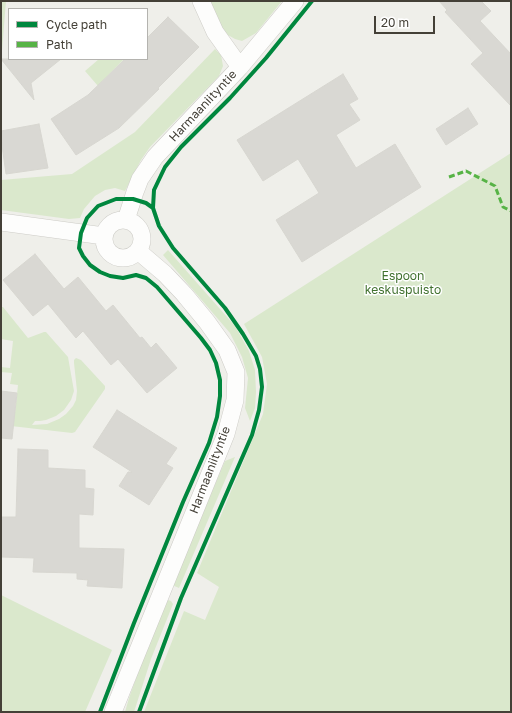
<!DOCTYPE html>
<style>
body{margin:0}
#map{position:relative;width:512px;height:713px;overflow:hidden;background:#efefea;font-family:"Golos Text",sans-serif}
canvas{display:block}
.frame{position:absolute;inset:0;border:2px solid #444037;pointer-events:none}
.legend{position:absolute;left:8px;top:8px;width:140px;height:52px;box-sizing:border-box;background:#fff;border:1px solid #b4b3af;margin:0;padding:5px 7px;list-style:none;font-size:12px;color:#444037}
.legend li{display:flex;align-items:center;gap:8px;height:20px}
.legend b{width:20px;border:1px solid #b4b3af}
.scale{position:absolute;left:374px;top:16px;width:61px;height:18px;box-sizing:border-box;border:2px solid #444037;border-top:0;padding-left:5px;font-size:12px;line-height:14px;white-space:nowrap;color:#444037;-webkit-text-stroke:3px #fff;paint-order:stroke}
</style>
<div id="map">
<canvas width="512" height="713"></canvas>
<div class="frame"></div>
<ul class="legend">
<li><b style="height:5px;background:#00873e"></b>Cycle path</li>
<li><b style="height:5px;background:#57b346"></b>Path</li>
</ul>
<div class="scale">20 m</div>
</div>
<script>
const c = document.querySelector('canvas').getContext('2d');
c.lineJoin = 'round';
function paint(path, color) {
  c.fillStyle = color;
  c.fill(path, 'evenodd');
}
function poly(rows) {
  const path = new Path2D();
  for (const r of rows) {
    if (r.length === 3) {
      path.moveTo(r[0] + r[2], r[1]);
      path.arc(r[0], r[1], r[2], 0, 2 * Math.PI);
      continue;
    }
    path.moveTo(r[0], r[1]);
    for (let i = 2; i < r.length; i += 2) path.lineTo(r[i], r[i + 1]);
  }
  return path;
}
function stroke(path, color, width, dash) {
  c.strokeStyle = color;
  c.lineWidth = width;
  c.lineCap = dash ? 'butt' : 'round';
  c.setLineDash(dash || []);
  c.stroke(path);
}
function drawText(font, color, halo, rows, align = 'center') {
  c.font = font + ' "Golos Text",sans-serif';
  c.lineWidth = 3;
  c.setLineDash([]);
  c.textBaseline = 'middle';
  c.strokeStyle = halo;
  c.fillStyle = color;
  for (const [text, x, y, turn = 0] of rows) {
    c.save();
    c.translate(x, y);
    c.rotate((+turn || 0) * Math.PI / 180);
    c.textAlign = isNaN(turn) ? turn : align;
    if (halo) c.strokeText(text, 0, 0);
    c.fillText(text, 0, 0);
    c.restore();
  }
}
paint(poly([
 [1,1,6,1,1,63],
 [209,1,282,1,256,33,242,41,235,39,228,35,220,28],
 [215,49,221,55,223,66,219,76,150,147,141,160,125,191,115,188,105,190,95,196,84,209,80,218,69,219,1,210,1,180,72,174,135,132],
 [99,59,124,59,98,86,85,71],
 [511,153,511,712,144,712,184,611,205,620,219,587,197,573,263,414,267,384,262,357,244,324],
 [168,250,235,326,249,351,255,370,256,392,255,408,250,421,245,408,248,378,242,357,230,333,163,255],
 [1,307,3,307,28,338,44,332,46,332,68,357,74,391,71,400,64,410,56,416,46,420,40,421,35,421,32,425,47,424,59,419,66,414,73,406,76,400,77,391,74,363,74,360,76,358,81,360,105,386,105,389,75,432,72,433,11,426,1,410,15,412,18,385,10,384,12,373,1,372,1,367,10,368,13,341,1,339],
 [235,457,179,588,172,585,225,461],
 [1,595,112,650,85,712,1,712],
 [165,599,171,601,173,604,151,659,134,712,125,712,129,698,144,656]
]), '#dae8cc');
const building = poly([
 [439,1,481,1,491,11,480,21,511,54,511,106,471,64,483,53,445,12,447,10,439,1],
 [168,17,199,47,158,88,159,89,119,128,76,155,51,119,88,95,125,59,147,59,147,38,168,17],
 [1,59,61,59,31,83,34,100,1,59],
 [343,74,358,99,349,104,360,120,336,135,356,168,395,144,421,187,302,262,276,220,319,193,298,159,263,181,237,140,343,74],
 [468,108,478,124,446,145,436,129,468,108],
 [39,124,48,168,6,174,1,138,1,131,39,124],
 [35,254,64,289,78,277,106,311,113,305,140,338,142,337,151,348,156,343,177,368,147,393,118,359,111,365,83,331,76,338,48,304,33,316,3,280,35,254],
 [1,391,17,393,12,439,1,438,1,391],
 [117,410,177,448,166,464,173,468,149,505,119,486,128,472,132,472,93,447,117,410],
 [18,449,48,450,48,468,85,470,85,488,94,489,93,515,79,514,79,548,124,549,122,588,87,586,88,580,77,579,77,573,33,572,34,558,1,557,1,517,16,517,18,449]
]);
paint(building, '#d9d8d3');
stroke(building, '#d7d6d0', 1);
const minor = poly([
 [201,1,215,32,240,67],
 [123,239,19],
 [126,220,135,192,140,179,155,157,240,67,295,1],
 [1,222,104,236],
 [113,712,226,434,235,400,236,372,227,350,207,322,184,294,165,274,138,251]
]);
stroke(minor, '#cdccc7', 18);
stroke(minor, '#fdfdfc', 17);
stroke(poly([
 [449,177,466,171,495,186,503,207,511,211]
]), '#57b346', 3, [6, 3]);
stroke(poly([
 [100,712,134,623,183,502,209,443,217,417,220,396,220,380,216,363,210,350,201,338,157,287,146,278,136,275,123,278,110,276,100,272,90,265,83,256,79,248,81,233,87,218,98,206,116,199,133,199,146,203,153,208],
 [139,712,181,598,252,435,259,410,262,387,260,369,256,356,243,334,225,308,173,248,159,226,153,208,154,190,165,167,181,147,230,98,266,58,312,1]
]), '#00873e', 4);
drawText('12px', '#444037', '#fff', [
 ["Harmaaniityntie",203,106,-47],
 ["Harmaaniityntie",210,470,-69]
]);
drawText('12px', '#41712f', '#fff', [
 ["Espoon",403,276],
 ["keskuspuisto",403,290]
]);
</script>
